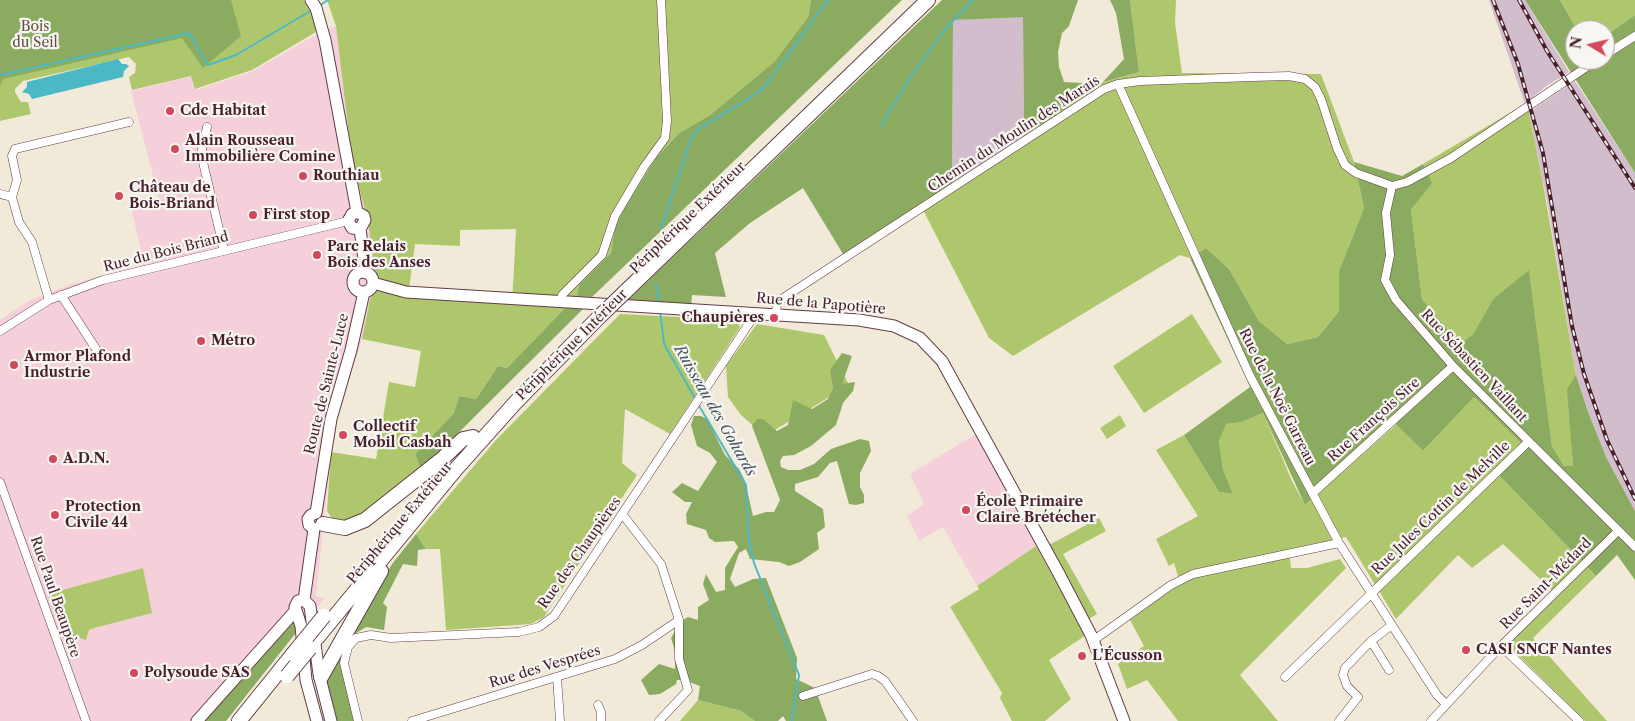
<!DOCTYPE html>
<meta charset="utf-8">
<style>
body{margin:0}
#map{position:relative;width:1635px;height:721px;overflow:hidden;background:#f2ead8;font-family:"Libre Caslon Text",serif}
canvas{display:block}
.north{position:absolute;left:1565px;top:20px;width:50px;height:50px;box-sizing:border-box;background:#f6f6f2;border:1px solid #b1a0a2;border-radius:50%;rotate:279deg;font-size:14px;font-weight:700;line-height:20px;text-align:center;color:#4a1f2b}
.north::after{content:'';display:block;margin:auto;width:18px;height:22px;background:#d1495b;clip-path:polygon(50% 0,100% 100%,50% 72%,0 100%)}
</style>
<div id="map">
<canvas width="1635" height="721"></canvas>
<div class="north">N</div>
</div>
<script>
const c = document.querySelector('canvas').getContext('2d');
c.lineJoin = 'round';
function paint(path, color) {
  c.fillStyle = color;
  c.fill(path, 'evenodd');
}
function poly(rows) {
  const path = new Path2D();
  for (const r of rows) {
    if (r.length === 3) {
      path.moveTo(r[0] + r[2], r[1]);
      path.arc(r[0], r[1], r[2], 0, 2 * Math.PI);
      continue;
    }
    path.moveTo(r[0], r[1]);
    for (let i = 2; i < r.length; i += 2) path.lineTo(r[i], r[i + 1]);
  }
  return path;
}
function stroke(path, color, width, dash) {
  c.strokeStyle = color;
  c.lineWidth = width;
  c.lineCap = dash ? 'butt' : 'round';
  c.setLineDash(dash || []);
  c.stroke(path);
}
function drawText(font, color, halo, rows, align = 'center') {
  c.font = font + ' "Libre Caslon Text",serif';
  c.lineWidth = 4.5;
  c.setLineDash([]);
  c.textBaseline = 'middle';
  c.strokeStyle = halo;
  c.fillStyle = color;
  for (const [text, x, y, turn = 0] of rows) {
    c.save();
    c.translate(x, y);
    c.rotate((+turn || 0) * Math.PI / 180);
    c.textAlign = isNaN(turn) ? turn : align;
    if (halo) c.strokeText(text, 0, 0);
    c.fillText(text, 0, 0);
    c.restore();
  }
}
paint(poly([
 [336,26,352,160,368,221,375,273,373,295,370,299,362,339,337,420,332,445,316,596,325,598,303,624,201,721,0,721,0,320,32,299,69,285,144,264,131,207,159,199,131,91,192,76,196,90,253,71,317,34],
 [976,434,1036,546,977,586,943,527,919,541,907,516,924,504,910,474]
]), '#f5cfd9');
paint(poly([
 [1489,0,1525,0,1569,72,1545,87,1525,104],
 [1023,16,1024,142,952,189,953,20],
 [1575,81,1635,173,1635,511,1607,459,1588,412,1576,375,1548,206,1529,112]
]), '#d1bdcb');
paint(poly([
 [0,0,304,0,314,19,316,32,252,70,195,89,191,76,132,90,129,77,135,73,136,64,129,57,23,81,15,89,15,92,21,102,28,102,31,114,0,121],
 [327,0,811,0,808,17,774,62,710,115,679,133,656,158,625,207,615,227,611,253,579,285,577,296,592,297,583,309,565,308,507,368,498,366,476,399,459,396,454,413,415,454,421,470,372,507,355,517,343,520,333,520,327,511,331,452,376,459,389,382,415,387,421,351,362,339,370,299,373,295,375,273,368,221,352,160,336,26],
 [516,229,512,304,408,297,415,244,460,246,460,230],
 [1130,0,1176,0,1175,23,1182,73,1321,74,1354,162,1364,208,1339,271,1339,311,1318,337,1287,344,1259,321,1229,269,1206,248,1190,258,1180,255,1013,356,989,338,922,208,1024,142,1024,133,1034,129,1103,82,1139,72],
 [1560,0,1635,0,1635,15,1605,36,1605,30,1577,30],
 [1525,104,1529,112,1542,178,1576,375,1568,390,1573,466,1564,466,1552,446,1529,271,1493,299,1473,334,1460,344,1422,299,1411,210,1431,183,1423,164],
 [620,314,737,320,740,327,670,434,625,409,622,463,637,475,544,617,531,624,446,630,440,549,426,549,416,534,496,440],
 [1192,314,1222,362,1144,413,1113,366],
 [757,324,824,335,849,385,765,436,741,415,728,397,726,366],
 [1474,397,1521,443,1493,469,1596,576,1533,638,1607,721,1585,721,1508,645,1557,595,1503,544,1472,568,1458,555,1396,619,1346,537,1289,549,1291,568,1307,568,1340,559,1346,568,1240,675,1278,721,1178,721,1147,680,1127,689,1118,664,1144,646,1130,620,1180,583,1174,563,1169,566,1156,539,1198,516,1156,450,1184,435,1219,492,1233,494,1223,469,1219,441,1225,424,1242,422,1263,413,1292,481,1305,505,1397,424,1423,451],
 [1120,415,1126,426,1107,439,1100,428],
 [1099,518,1106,531,1063,554,1097,614,1089,619,1049,545],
 [1036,546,1086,635,1049,660,1071,699,1045,721,1012,721,1000,698,1002,693,950,607,979,589,977,586],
 [143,568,152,613,94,628,89,630,86,640,67,634,63,639,48,594],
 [698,700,741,711,755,721,680,721]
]), '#afc76c');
paint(poly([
 [0,0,231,0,241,36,203,68,182,38,3,79,0,86],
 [811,0,902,0,592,297,577,296,579,285,611,253,615,227,625,207,656,158,679,133,710,115,774,62,808,17],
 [942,0,1078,0,1069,26,1062,33,1058,52,1059,67,1064,82,1101,84,1034,129,1024,133,1023,17,953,20,952,189,846,259,803,188,750,223,715,253,726,297,692,295,691,306,628,300],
 [1110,0,1130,0,1139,72,1103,82,1124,59,1116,13],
 [1525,0,1560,0,1577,30,1575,30,1575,60,1605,60,1605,36,1635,15,1635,173],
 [1354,162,1402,176,1423,164,1432,183,1411,210,1422,299,1460,344,1473,334,1493,299,1529,270,1552,446,1564,466,1573,466,1567,389,1576,375,1588,412,1607,459,1635,511,1635,580,1617,555,1596,576,1493,469,1521,443,1474,397,1423,451,1396,424,1305,505,1263,413,1242,422,1226,424,1219,441,1223,469,1233,494,1219,492,1184,435,1250,387,1190,258,1206,248,1229,269,1259,321,1287,344,1318,337,1339,311,1339,271,1364,208],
 [565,308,583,309,421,470,415,454,454,413,459,396,476,399,498,366,507,368],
 [842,353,852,356,842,384,855,382,853,391,843,403,836,425,811,446,794,455,783,456,780,461,781,467,788,470,800,470,814,464,831,449,860,439,869,441,871,451,860,473,860,487,864,495,864,503,856,505,849,504,837,461,830,463,818,477,795,484,795,491,823,509,825,527,817,533,819,549,800,562,789,566,779,562,750,559,746,549,739,553,730,579,735,587,753,579,766,578,797,658,796,679,815,688,827,721,786,721,783,716,778,721,755,721,741,711,698,700,700,686,684,680,677,680,676,684,660,694,649,695,641,680,659,664,675,669,675,651,671,638,675,631,683,628,683,620,688,617,698,620,698,607,709,600,703,584,706,574,716,592,725,590,725,568,738,547,734,541,715,542,709,538,706,530,687,524,686,514,692,502,685,502,672,492,682,483,698,491,717,462,710,453,697,446,691,425,694,416,701,416,707,419,725,455,739,469,745,481,753,516,766,512,774,512,780,500,752,426,757,419,763,419,777,431,788,425,793,400,812,409,828,399,833,388,830,370],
 [416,534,426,549,418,550,417,566,403,564,383,603,387,607,384,630,366,627,355,634,346,644,342,668,355,721,335,721,325,682,392,564],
 [294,615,303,624,226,721,201,721]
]), '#8bac60');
paint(poly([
 [118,59,122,64,126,64,129,66,124,71,123,77,32,99,29,94,22,92,27,87,27,82]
]), '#4bb8c6');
stroke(poly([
 [319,6,328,0],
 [0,75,189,33,208,65,236,55,312,10],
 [881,125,911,76,947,27,973,0],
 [661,228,691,138,700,128,756,94,768,82,828,0],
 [656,284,659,304],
 [660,311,664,344,696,400],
 [698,404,746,485,749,542,754,563,799,675,792,721]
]), '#4bb8c6', 2);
const street = poly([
 [1605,55,1635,36],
 [1118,84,1250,376,1339,543,1437,695,1445,703],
 [207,127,201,154,224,250],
 [1392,186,1386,213,1390,255,1385,280,1396,300,1453,366,1635,547],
 [0,194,12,197],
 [61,295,96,349],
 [49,300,32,242,19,222,12,197,17,180,12,156,15,149,129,122],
 [560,302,562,295,602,255,615,216,644,167,665,138,667,121,661,0],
 [776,315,777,302,1104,89,1118,84,1140,81,1252,77,1289,76,1305,79,1315,87,1321,99,1337,148,1345,165,1356,173,1392,186,1407,182,1451,158,1597,60],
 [0,331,49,300,103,280,348,221],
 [0,482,86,721],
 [1313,493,1453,366],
 [623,515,661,564,679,620,679,659,688,690,659,721],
 [1094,640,1171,585,1193,574,1339,543],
 [1371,641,1389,670],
 [1501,646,1579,721],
 [557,677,560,721],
 [1285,677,1528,442],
 [803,696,872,674,878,676,885,681,913,721],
 [598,705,601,712,601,721],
 [358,721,344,663,348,647,356,638,371,635,391,638,519,632,539,627,554,616,756,313],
 [412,721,615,659,642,645,679,620],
 [1339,721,1358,697,1347,686,1343,675,1345,668,1371,641,1392,625],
 [1431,721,1501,646,1617,532]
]);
const secondary = poly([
 [311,0,316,8,325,40,357,212],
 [357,212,352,214,348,221,352,228,360,229],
 [357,212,364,216,365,220,360,229],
 [360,229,366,273],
 [363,282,10],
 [373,283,406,292,859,320,894,326,920,338,942,361,1058,572,1091,635,1124,721],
 [316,513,331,419,351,350,364,292],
 [314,529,309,525,308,519,311,515,316,513],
 [304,600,298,601,295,607,301,626,306,680,317,721],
 [304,600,310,606,319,674,331,721],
 [304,600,314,529],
 [197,721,296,610]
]);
const highway = poly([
 [625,292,928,0],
 [323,524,345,528,365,520,442,459,463,439,473,437],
 [317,638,456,469,515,403,599,317],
 [321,677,381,571],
 [239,721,293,654]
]);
stroke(street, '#633d45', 9);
stroke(secondary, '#633d45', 13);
stroke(highway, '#633d45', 16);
stroke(street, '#fff', 8);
stroke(secondary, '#fff', 11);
stroke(highway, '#fff', 14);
const rail = poly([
 [1493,0,1518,64,1543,153,1572,326,1584,374,1607,440,1635,499],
 [1519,0,1547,51,1635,188]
]);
stroke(rail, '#4a1f2b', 4);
stroke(rail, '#f6f6f2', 2, [5.5]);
const highwayBridge = poly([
 [599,317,625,292],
 [293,654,324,616],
 [287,676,310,648]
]);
stroke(highwayBridge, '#633d45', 16, []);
stroke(highwayBridge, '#fff', 14);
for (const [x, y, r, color] of [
 [170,111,5,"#d1495b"],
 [175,149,5,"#d1495b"],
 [303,176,5,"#d1495b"],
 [119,196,5,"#d1495b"],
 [253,215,5,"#d1495b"],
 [317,255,5,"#d1495b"],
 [774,318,5,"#d1495b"],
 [201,341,5,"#d1495b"],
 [14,365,5,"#d1495b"],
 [343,435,5,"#d1495b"],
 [53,459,5,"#d1495b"],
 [966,510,5,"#d1495b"],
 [55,515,5,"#d1495b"],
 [1466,650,5,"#d1495b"],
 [1082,656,5,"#d1495b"],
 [134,673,5,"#d1495b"]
]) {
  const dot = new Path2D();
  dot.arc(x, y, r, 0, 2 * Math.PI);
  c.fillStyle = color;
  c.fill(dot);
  stroke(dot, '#f6f6f2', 2);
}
drawText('14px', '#68513e', '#f6f6f2', [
 ["Bois",35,27],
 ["du Seil",35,43]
]);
drawText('bold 14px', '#4a1f2b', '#f6f6f2', [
 ["Cdc Habitat",180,111],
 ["Alain Rousseau",185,141],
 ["Immobilière Comine",185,157],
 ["Routhiau",313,176],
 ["Château de",129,188],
 ["Bois-Briand",129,204],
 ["First stop",263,215],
 ["Parc Relais",327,247],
 ["Bois des Anses",327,263],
 ["Chaupières",764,318,"right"],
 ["Métro",211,341],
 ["Armor Plafond",24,357],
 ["Industrie",24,373],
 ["Collectif",353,427],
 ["Mobil Casbah",353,443],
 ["A.D.N.",63,459],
 ["École Primaire",976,502],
 ["Claire Brétécher",976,518],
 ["Protection",65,507],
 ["Civile 44",65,523],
 ["CASI SNCF Nantes",1476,650],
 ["L'Écusson",1092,656],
 ["Polysoude SAS",144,673]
], 'left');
drawText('14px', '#4a1f2b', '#f6f6f2', [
 ["Chemin du Moulin des Marais",1014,134,-33],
 ["Périphérique Extérieur",688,218,-44],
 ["Rue du Bois Briand",166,252,-14],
 ["Rue de la Papotière",821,304,5],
 ["Périphérique Intérieur",572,345,-45],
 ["Rue Sébastien Vaillant",1474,366,47],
 ["Route de Sainte-Luce",327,384,-76],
 ["Rue de la Noë Garreau",1277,397,63],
 ["Rue François Sire",1374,420,-42],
 ["Rue Jules Cottin de Melville",1441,508,-44],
 ["Périphérique Extérieur",400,523,-50],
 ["Rue des Chaupières",580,553,-55],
 ["Rue Saint-Médard",1546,584,-45],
 ["Rue Paul Beaupère",55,597,71],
 ["Rue des Vesprées",545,667,-17]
]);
drawText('italic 15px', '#4a5561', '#f6f6f2', [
 ["Ruisseau des Gohards",715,411,60]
]);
</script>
